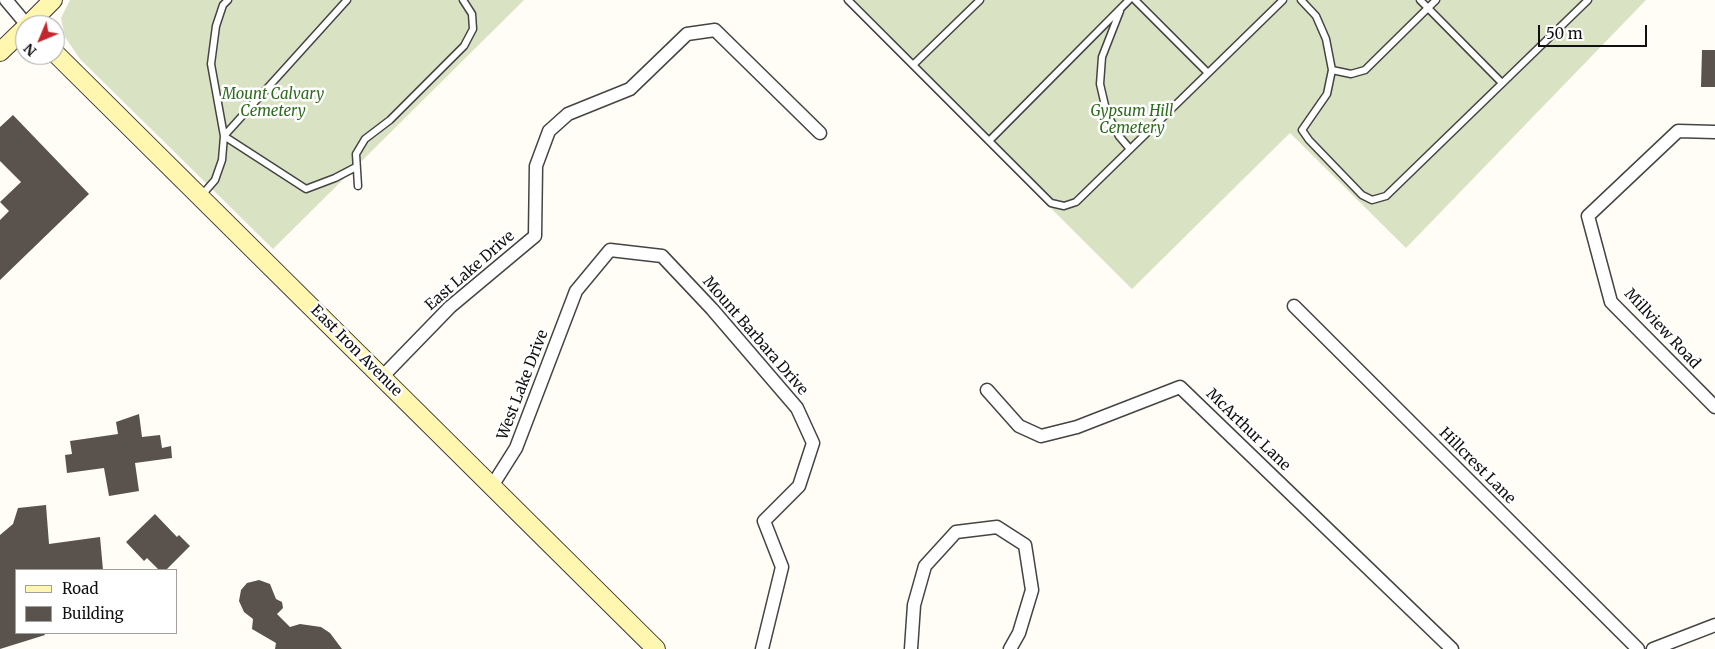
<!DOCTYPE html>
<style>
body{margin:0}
#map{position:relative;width:1715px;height:649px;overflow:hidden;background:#fffdf5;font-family:Merriweather,serif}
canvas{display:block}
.legend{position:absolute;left:15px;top:569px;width:162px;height:65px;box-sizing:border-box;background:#fff;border:1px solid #a0a0a0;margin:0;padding:6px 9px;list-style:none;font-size:15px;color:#111}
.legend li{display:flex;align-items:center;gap:10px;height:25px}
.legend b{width:25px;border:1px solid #a0a0a0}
.north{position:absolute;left:15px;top:15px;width:50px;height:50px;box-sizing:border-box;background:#fff;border:1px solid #a0a0a0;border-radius:50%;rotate:225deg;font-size:14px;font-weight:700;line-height:20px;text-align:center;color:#111}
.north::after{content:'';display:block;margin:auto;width:18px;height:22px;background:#c4262e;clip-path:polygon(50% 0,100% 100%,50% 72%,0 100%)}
.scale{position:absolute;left:1538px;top:25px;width:109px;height:22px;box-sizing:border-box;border:2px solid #111;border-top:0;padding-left:6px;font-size:15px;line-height:18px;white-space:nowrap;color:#111;-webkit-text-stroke:4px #fff;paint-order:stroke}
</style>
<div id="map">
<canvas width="1715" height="649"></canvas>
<ul class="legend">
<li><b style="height:6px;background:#fff6b0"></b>Road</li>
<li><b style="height:14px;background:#5a524d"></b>Building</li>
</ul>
<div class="north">N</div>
<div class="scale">50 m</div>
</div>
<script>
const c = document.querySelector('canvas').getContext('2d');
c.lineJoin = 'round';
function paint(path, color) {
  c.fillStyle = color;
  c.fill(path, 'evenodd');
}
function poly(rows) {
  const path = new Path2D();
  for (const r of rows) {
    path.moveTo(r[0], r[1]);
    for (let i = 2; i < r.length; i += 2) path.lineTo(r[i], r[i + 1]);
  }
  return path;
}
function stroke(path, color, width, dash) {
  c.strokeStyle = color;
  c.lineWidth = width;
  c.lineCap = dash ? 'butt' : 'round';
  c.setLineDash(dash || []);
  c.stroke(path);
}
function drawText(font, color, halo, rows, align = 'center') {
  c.font = font + ' Merriweather,serif';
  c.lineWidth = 5;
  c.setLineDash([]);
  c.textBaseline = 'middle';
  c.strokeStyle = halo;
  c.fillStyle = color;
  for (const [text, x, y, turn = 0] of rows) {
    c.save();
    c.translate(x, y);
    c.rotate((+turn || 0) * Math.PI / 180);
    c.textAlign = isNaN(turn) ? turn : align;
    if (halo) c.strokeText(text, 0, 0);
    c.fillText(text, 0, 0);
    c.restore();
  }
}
paint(poly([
 [70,0,524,0,273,249,80,59,65,37,61,18],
 [842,0,1646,0,1406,248,1290,133,1132,289]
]), '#d9e3c4');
paint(poly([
 [1702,50,1715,50,1715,87,1701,87],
 [13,115,89,194,0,280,0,220,9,211,0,202,21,182,0,161,0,127],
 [139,414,142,437,160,435,162,448,171,446,172,458,135,463,139,491,109,496,104,468,67,473,65,455,72,454,70,441,118,434,116,422],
 [46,505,49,544,100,537,103,570,16,570,16,633,44,633,45,635,0,649,0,535,13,524,18,508],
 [155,514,177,537,179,535,190,546,166,570,159,570,147,558,144,561,126,542],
 [259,580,270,584,276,599,282,602,283,608,277,614,290,627,300,624,321,627,330,633,342,649,275,649,276,643,252,629,253,619,244,612,239,601,241,590,247,583]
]), '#5a524d');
const lane = poly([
 [347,0,224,136,306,189,335,178,356,167],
 [848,0,1051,203,1064,206,1076,202,1283,0],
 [1135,0,1208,73],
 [1301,0,1316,16,1326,39,1332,70,1351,74,1365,70,1436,0],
 [1420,0,1502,83],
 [1120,11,1102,57,1100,84,1107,114,1119,136,1130,149],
 [913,65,980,0],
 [1332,70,1327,94,1302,130,1309,140,1362,195,1372,200,1386,196,1588,0],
 [989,141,1129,0],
 [358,186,356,154,365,139,390,120,464,46,473,29,472,14,463,0],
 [201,196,215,180,222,160,224,136,211,64,216,26,223,5,228,0]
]);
const street = poly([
 [6,0,27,25],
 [1715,132,1678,131,1588,216,1611,302,1715,407],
 [1294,306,1638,649],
 [382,377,450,307,535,236,536,166,549,131,568,114,630,89,687,34,715,30,820,133],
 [987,390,1019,426,1041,436,1077,427,1180,387,1452,649],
 [492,486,516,448,576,291,610,250,662,256,712,309,797,408,813,443,799,486,764,521,782,567,762,649],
 [911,649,914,605,925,566,956,532,997,527,1025,545,1032,590,1019,633,1010,649],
 [1653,649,1715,625]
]);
const secondary = poly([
 [28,25,53,0],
 [0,52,25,28],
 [55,53,656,649]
]);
stroke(lane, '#444', 9);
stroke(street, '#444', 15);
stroke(secondary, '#333', 20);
stroke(lane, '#fff', 6);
stroke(street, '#fff', 12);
stroke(secondary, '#fff6b0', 18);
drawText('italic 15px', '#2f6b1f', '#fff', [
 ["Mount Calvary",273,95],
 ["Cemetery",273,112],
 ["Gypsum Hill",1132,112],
 ["Cemetery",1132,129]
]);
drawText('15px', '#111', '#fff', [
 ["East Lake Drive",470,271,-41],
 ["Millview Road",1662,329,47],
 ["Mount Barbara Drive",755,336,49],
 ["East Iron Avenue",356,351,45],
 ["West Lake Drive",523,385,-69],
 ["McArthur Lane",1248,430,44],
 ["Hillcrest Lane",1477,466,45]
]);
</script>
